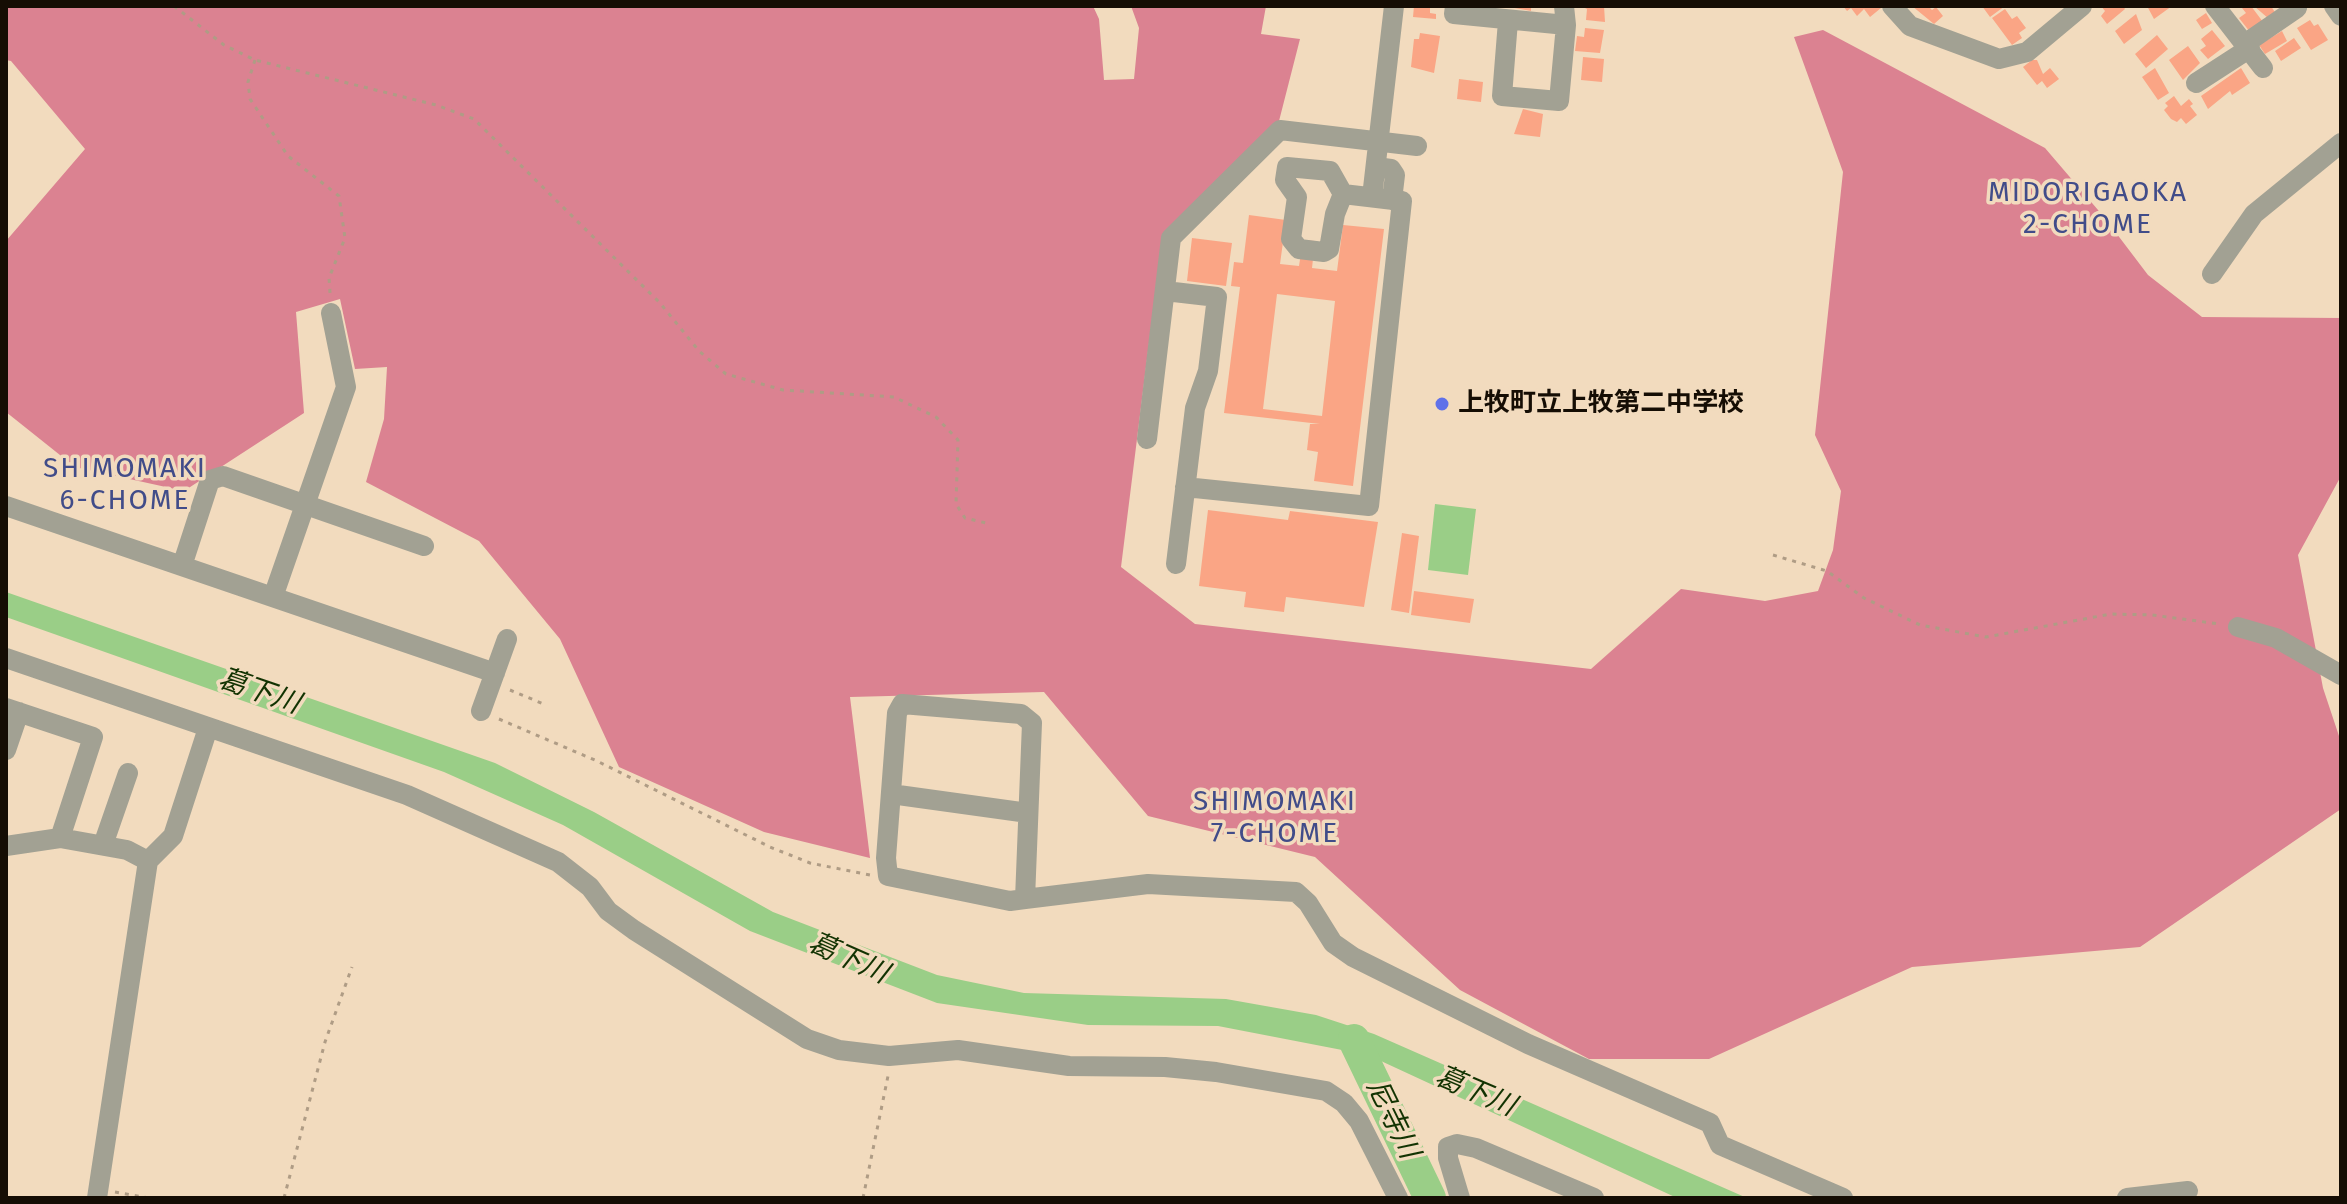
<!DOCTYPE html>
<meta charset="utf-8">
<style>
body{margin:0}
#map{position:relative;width:2347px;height:1204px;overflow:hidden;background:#f2dbbe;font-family:"Fira Sans",sans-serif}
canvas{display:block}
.frame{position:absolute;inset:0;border:8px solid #150d04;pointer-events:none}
</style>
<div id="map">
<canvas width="2347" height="1204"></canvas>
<div class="frame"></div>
</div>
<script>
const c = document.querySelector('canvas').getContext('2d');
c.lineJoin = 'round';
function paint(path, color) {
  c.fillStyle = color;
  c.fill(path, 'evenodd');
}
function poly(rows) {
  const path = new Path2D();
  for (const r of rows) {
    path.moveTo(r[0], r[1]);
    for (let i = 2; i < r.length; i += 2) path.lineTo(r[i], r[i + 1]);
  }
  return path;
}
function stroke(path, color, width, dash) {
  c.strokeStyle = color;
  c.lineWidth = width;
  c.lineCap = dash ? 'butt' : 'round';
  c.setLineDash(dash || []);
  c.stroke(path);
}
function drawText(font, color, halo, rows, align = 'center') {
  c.font = font + ' "Fira Sans","Noto Sans JP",sans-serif';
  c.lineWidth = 7;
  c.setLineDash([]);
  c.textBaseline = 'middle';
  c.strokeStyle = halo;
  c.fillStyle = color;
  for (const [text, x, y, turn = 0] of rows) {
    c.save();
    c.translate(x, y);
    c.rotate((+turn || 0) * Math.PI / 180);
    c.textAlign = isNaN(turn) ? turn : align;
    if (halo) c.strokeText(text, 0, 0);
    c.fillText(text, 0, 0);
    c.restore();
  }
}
paint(poly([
 [6,6,1093,6,1099,19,1104,80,1134,79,1139,28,1131,6,1266,6,1261,34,1300,39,1279,121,1162,239,1121,567,1195,624,1591,669,1681,589,1765,601,1818,591,1833,550,1841,491,1815,435,1843,172,1794,37,1823,30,2045,148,2104,217,2148,275,2202,317,2341,318,2341,476,2298,555,2323,688,2341,742,2341,809,2140,947,1912,967,1709,1059,1589,1059,1460,990,1315,857,1148,816,1044,692,850,697,870,858,764,832,619,767,560,639,479,541,366,482,384,419,387,367,355,369,340,299,296,312,304,413,184,491,75,467,6,412,6,241,85,149,11,61,6,60]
]), '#db8291');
paint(poly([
 [1435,504,1476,509,1468,575,1428,570],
 [6,592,495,763,594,812,773,912,937,975,1024,993,1226,999,1316,1015,1374,1034,1747,1198,1677,1198,1368,1055,1218,1026,1088,1025,937,1003,750,931,563,825,444,772,6,617]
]), '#9ace87');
stroke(poly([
 [1354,1040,1430,1198]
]), '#9ace87', 32);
paint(poly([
 [1414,6,1430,6,1430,13,1436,14,1436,19,1413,17],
 [1504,6,1531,6,1531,11],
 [1581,6,1604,6,1605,22,1586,20,1587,9],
 [1843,6,1879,6,1881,8,1870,17,1864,9,1857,16,1851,8,1847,11],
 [1912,6,1928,6,1932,10,1936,7,1943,16,1934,24],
 [1982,6,2005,6,1990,17],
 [2101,6,2123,6,2125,9,2107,24,2101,16,2105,11],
 [2147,6,2172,6,2154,19],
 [2245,6,2251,6,2263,22,2250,32,2239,18,2246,13,2242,8],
 [2254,6,2271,6,2276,14,2269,19],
 [2005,9,2012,19,2017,16,2026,28,2019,33,2022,38,2012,45,1992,18],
 [2206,13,2212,23,2202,29,2196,20],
 [2136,14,2142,30,2124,44,2115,31],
 [2310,20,2314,26,2318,24,2328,40,2311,50,2297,28],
 [1585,28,1604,30,1600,53,1575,51,1577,36,1584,37],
 [2212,30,2225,46,2208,59,2200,50,2206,46,2201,39],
 [2282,31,2287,41,2265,54,2259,45],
 [1420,33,1440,36,1434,73,1411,67,1414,39,1419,39],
 [2157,35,2168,49,2146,68,2135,54],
 [2294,38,2301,48,2281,61,2275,51],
 [2188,46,2200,63,2183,80,2169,60],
 [1583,57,1604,59,1602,82,1581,80],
 [2032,60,2037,60,2043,74,2050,68,2059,79,2047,88,2042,81,2037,85,2023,67],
 [2155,68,2169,93,2158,100,2142,77],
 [2241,68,2250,83,2232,95,2230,91,2208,109,2201,96],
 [1459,79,1483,82,1481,102,1457,99],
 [2174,96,2181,106,2189,99,2193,104,2190,106,2197,115,2186,124,2181,118,2177,122,2171,119,2164,110,2168,106,2165,103],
 [1523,109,1543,114,1540,137,1514,134],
 [1249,215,1286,220,1280,264,1299,266,1303,240,1315,241,1312,268,1337,271,1343,225,1384,229,1353,486,1314,481,1318,452,1307,450,1310,424,1320,424,1224,413,1240,287,1231,286,1234,262,1243,263],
 [1277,294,1335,301,1322,416,1263,409],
 [1192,238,1232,243,1226,286,1187,281],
 [1208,510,1288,520,1290,511,1378,522,1364,607,1286,597,1284,612,1244,607,1246,592,1199,586],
 [1402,533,1419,536,1409,613,1391,610],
 [1414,591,1474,599,1470,623,1411,615]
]), '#faa585');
stroke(poly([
 [174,6,224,45,255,60,436,105,474,119,660,303,699,351,726,374,783,390,894,397,936,417,958,440,956,504,965,518,986,523],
 [255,60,248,82,250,99,288,156,339,196,345,238,329,278,330,293],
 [1773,555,1827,571,1864,598,1920,625,1986,637,2111,614,2152,615,2220,624],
 [510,690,546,705],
 [499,719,597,761,770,847,810,863,870,875],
 [115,1192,149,1198],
 [284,1198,325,1042,352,967],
 [863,1198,888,1076]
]), '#af9c85', 3, [4, 6]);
stroke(poly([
 [1455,6,1454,14,1566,25],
 [1892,6,1910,26,1999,59,2027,52,2082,6],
 [2215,6,2263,68],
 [2334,6,2341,16],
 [1508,21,1502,96,1559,101,1566,25,1564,6],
 [2246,43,2297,8],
 [2196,83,2250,48],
 [1376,167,1391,169,1395,175,1392,200],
 [1372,197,1394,6],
 [2212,274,2254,214,2341,143],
 [1165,291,1217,297,1208,371,1195,408,1176,564],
 [1147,439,1171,238,1280,130,1417,146],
 [1185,487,1369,506,1402,201,1343,194,1330,171,1287,167,1285,180,1297,197,1291,239,1299,249,1324,252,1329,249,1335,214,1343,194],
 [6,506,495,673],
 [182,566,210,480,223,476,424,546],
 [273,597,346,387,331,313],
 [2238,627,2276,638,2341,675],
 [6,658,407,795,558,862,590,887,608,911,634,930,807,1039,839,1050,889,1056,958,1050,1069,1066,1165,1067,1216,1072,1326,1091,1344,1103,1359,1121,1398,1198],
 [6,708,93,737,60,838],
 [481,711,507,639],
 [6,750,19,712],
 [891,794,1028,813],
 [103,845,128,773],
 [6,846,60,838,127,850,148,861],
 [1025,899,1032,723,1021,714,902,704,897,713,886,858,888,876,1010,901,1025,899,1148,884,1296,892,1308,903,1333,943,1353,957,1528,1044,1710,1123,1720,1145,1843,1198],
 [97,1198,148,861,173,836,208,728],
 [1460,1198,1448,1158,1448,1147,1457,1144,1476,1148,1594,1198],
 [2127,1198,2188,1191]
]), '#a2a193', 20);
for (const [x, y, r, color] of [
 [1442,404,8,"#6071e9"]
]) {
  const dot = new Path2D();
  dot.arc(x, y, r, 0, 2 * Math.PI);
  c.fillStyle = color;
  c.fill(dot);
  stroke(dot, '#f2dbbe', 3);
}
drawText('bold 26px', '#150d04', '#f2dbbe', [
 ["上牧町立上牧第二中学校",1458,404]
], 'left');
c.letterSpacing = '2px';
drawText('28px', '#414c89', '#f2dbbe', [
 ["MIDORIGAOKA",2088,193],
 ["2-CHOME",2088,225],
 ["SHIMOMAKI",125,469],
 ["6-CHOME",125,501],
 ["SHIMOMAKI",1275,802],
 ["7-CHOME",1275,834]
]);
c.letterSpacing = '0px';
drawText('italic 28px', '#123302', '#f2dbbe', [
 ["葛下川",259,692,19],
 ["葛下川",848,959,24],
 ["葛下川",1475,1092,23],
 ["尼寺川",1392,1119,64]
]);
</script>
